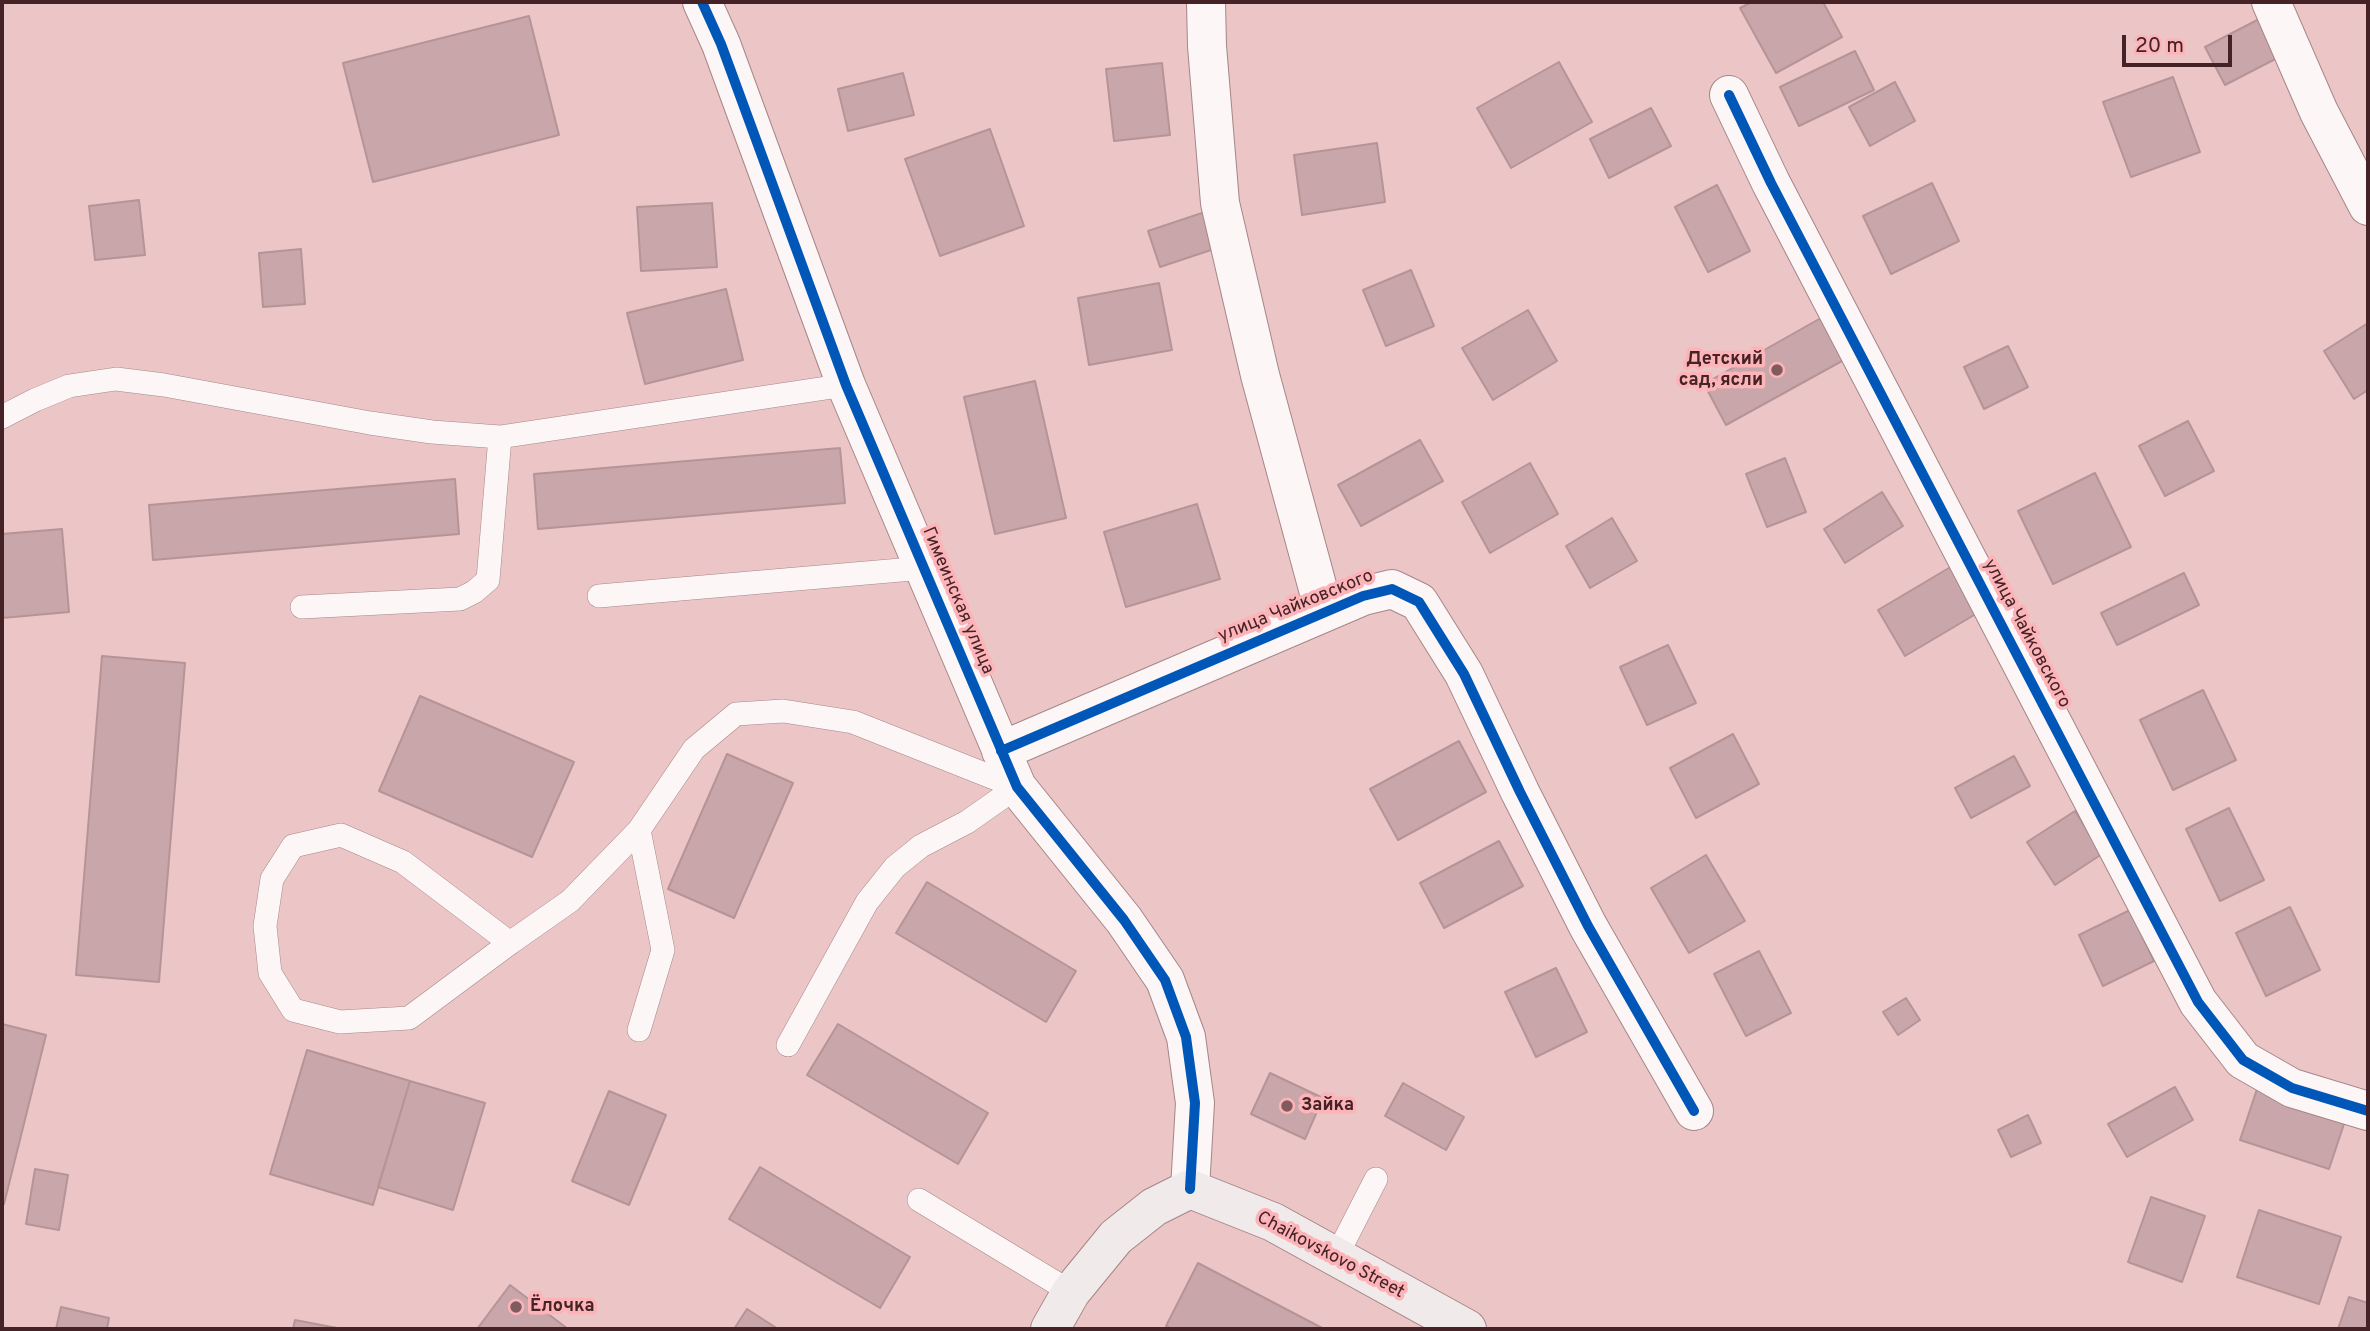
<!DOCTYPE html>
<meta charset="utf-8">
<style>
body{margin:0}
#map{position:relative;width:2370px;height:1331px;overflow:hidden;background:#ecc5c7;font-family:Overpass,sans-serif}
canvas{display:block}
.frame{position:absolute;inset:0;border:4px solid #442225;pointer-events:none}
.scale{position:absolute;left:2122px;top:35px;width:110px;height:32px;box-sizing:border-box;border:4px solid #442225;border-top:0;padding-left:9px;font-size:21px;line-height:24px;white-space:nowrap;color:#442225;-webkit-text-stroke:5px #fdb4b9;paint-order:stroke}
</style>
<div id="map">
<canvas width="2370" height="1331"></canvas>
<div class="frame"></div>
<div class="scale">20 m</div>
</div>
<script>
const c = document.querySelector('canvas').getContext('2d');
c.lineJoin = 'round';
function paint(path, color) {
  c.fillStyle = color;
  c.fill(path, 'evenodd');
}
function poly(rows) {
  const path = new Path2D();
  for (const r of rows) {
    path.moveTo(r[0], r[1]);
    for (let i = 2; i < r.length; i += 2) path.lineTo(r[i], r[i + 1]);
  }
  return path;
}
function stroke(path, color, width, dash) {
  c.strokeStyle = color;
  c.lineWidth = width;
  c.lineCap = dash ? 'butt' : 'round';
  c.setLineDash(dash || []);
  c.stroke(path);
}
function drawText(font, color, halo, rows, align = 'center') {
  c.font = font + ' Overpass,sans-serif';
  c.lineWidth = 7;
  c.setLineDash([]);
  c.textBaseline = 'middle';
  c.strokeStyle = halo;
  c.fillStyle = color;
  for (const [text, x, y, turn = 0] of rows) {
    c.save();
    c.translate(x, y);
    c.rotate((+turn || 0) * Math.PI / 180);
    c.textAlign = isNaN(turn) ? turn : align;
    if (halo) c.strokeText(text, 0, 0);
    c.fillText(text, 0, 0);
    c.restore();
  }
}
const building = poly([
 [1752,2,1823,2,1842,37,1776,73,1740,8,1752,2],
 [529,16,559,135,373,182,343,63,529,16],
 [2265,16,2285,54,2225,85,2205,47,2265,16],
 [1855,51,1874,90,1799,126,1780,87,1855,51],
 [1559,62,1592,122,1511,168,1477,108,1559,62],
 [1162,63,1170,135,1114,141,1106,69,1162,63],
 [903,73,914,115,848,131,838,89,903,73],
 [2173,77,2200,152,2131,177,2103,102,2173,77],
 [1895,82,1915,121,1870,146,1849,107,1895,82],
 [1651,108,1671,146,1609,178,1590,139,1651,108],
 [990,129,1024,226,940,256,905,159,990,129],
 [1377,143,1385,202,1302,215,1294,155,1377,143],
 [1932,183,1959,241,1891,274,1863,216,1932,183],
 [1717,185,1750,251,1708,272,1675,207,1717,185],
 [139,200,145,255,95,260,89,206,139,200],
 [712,203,717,267,641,271,637,207,712,203],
 [1205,212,1217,248,1160,267,1148,231,1205,212],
 [301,249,305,304,263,307,259,253,301,249],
 [1411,270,1434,326,1386,346,1363,290,1411,270],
 [1159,283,1172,350,1089,365,1078,298,1159,283],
 [726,289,743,360,645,384,627,313,726,289],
 [1528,310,1557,361,1493,400,1462,348,1528,310],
 [1828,314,1851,356,1726,425,1704,384,1828,314],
 [2368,323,2368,390,2354,399,2324,351,2368,323],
 [2008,346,2028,387,1984,409,1964,367,2008,346],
 [1035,381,1066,518,995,534,964,397,1035,381],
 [2188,421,2214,471,2165,496,2139,446,2188,421],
 [1420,440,1443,481,1361,526,1338,485,1420,440],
 [840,448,845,503,538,529,534,474,840,448],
 [1785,458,1806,512,1767,527,1746,474,1785,458],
 [1530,463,1558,514,1490,553,1462,502,1530,463],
 [2095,473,2131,547,2053,584,2018,511,2095,473],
 [455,479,459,534,153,560,149,505,455,479],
 [1882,492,1903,526,1845,563,1824,529,1882,492],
 [1197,504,1220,579,1126,607,1104,532,1197,504],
 [1612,518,1637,561,1590,588,1566,546,1612,518],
 [62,529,69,612,2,618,2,534,62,529],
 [1959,562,1986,608,1905,656,1878,610,1959,562],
 [2184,573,2199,605,2117,645,2101,613,2184,573],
 [1668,645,1696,703,1647,725,1620,667,1668,645],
 [102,656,185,663,159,982,76,975,102,656],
 [2203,690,2236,760,2173,790,2140,720,2203,690],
 [420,696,574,762,532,857,379,791,420,696],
 [1733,734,1759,784,1696,818,1670,768,1733,734],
 [1459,741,1486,792,1398,840,1370,789,1459,741],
 [727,754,793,783,734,918,668,889,727,754],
 [2014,756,2030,786,1971,818,1955,788,2014,756],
 [2229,808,2264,880,2220,901,2186,829,2229,808],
 [2075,811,2102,854,2055,885,2027,842,2075,811],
 [1499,841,1523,886,1444,928,1420,883,1499,841],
 [1706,855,1745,921,1689,953,1651,888,1706,855],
 [927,882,1076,971,1046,1022,896,933,927,882],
 [2290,907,2320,970,2266,996,2236,933,2290,907],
 [2130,910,2154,961,2103,986,2079,935,2130,910],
 [1759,951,1791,1013,1746,1036,1714,974,1759,951],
 [1556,968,1587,1032,1536,1057,1505,992,1556,968],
 [1906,998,1920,1020,1898,1035,1883,1012,1906,998],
 [2,1024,46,1035,4,1204,2,1203,2,1024],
 [838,1024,988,1113,958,1164,807,1075,838,1024],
 [307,1050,410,1081,373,1205,270,1174,307,1050],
 [1270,1073,1323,1098,1305,1139,1251,1114,1270,1073],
 [410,1081,485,1103,453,1210,378,1187,410,1081],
 [1403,1083,1464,1117,1446,1150,1385,1116,1403,1083],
 [2175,1087,2193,1120,2127,1157,2108,1124,2175,1087],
 [2257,1089,2346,1118,2329,1169,2240,1140,2257,1089],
 [609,1091,666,1115,629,1205,572,1181,609,1091],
 [2028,1115,2041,1143,2011,1157,1998,1130,2028,1115],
 [760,1167,910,1257,880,1308,729,1219,760,1167],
 [35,1169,68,1175,59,1230,26,1224,35,1169],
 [2151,1197,2205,1216,2182,1282,2128,1262,2151,1197],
 [2259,1210,2341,1237,2319,1304,2237,1277,2259,1210],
 [1198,1263,1324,1329,1172,1329,1166,1326,1198,1263],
 [510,1285,568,1329,477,1329,510,1285],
 [2349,1297,2368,1303,2368,1329,2338,1329,2349,1297],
 [61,1307,109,1318,107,1329,56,1329,61,1307],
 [747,1309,778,1329,734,1329,747,1309],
 [295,1320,337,1328,337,1329,293,1329,295,1320]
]);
paint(building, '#c9a6a9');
stroke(building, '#b59497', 2);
const lane = poly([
 [2,417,35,400,69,386,116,379,164,385,370,423,432,432,500,437,846,385],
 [599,596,924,568],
 [302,607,460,599,474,592,488,580,500,437],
 [639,830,663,950,639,1030],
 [510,943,409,1018,340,1022,293,1010,270,973,265,926,272,879,293,846,341,835,403,862,510,943,570,901,639,830,694,749,736,714,783,711,853,722,1017,787,967,822,921,846,895,867,867,902,788,1045],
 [919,1200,1071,1292],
 [1336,1257,1376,1179]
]);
const street = poly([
 [702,2,721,44,846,385,1017,787,1124,920,1165,980,1186,1037,1195,1103,1190,1189],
 [1206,2,1207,46,1220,203,1260,375,1324,611],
 [2271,2,2319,112,2368,206],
 [1729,95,1771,183,2198,1002,2243,1060,2292,1088,2368,1111],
 [1001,751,1363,596,1392,589,1419,602,1464,674,1520,792,1588,926,1694,1111]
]);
const secondary = poly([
 [1050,1329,1071,1292,1116,1237,1154,1207,1190,1189,1273,1222,1467,1329]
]);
stroke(lane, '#a68688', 24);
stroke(street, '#a68688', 40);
stroke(secondary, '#a68688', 40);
stroke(lane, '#fcf6f7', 23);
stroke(street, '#fcf6f7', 38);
stroke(secondary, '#f0ebea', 38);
stroke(poly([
 [702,2,721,44,846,385,1017,787,1124,920,1165,980,1186,1037,1195,1103,1190,1189],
 [1729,95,1771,183,2198,1002,2243,1060,2292,1088,2368,1111],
 [1001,751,1363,596,1392,589,1419,602,1464,674,1520,792,1588,926,1694,1111]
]), '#0057b8', 10);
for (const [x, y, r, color] of [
 [1777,370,7,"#7f5b5e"],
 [1287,1106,7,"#7f5b5e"],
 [516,1307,7,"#7f5b5e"]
]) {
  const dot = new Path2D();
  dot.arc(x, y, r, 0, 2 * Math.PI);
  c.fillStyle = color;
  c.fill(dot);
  stroke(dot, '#fdb4b9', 2.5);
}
drawText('bold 18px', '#442225', '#fdb4b9', [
 ["Детский",1763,360,"right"],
 ["сад, ясли",1763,381,"right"],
 ["Зайка",1301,1106],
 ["Ёлочка",530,1307]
], 'left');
drawText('18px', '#442225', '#fdb4b9', [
 ["Гимеинская улица",957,601,67],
 ["улица Чайковского",1296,607,-22],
 ["улица Чайковского",2026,634,62],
 ["Chaikovskovo Street",1330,1256,28]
]);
</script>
